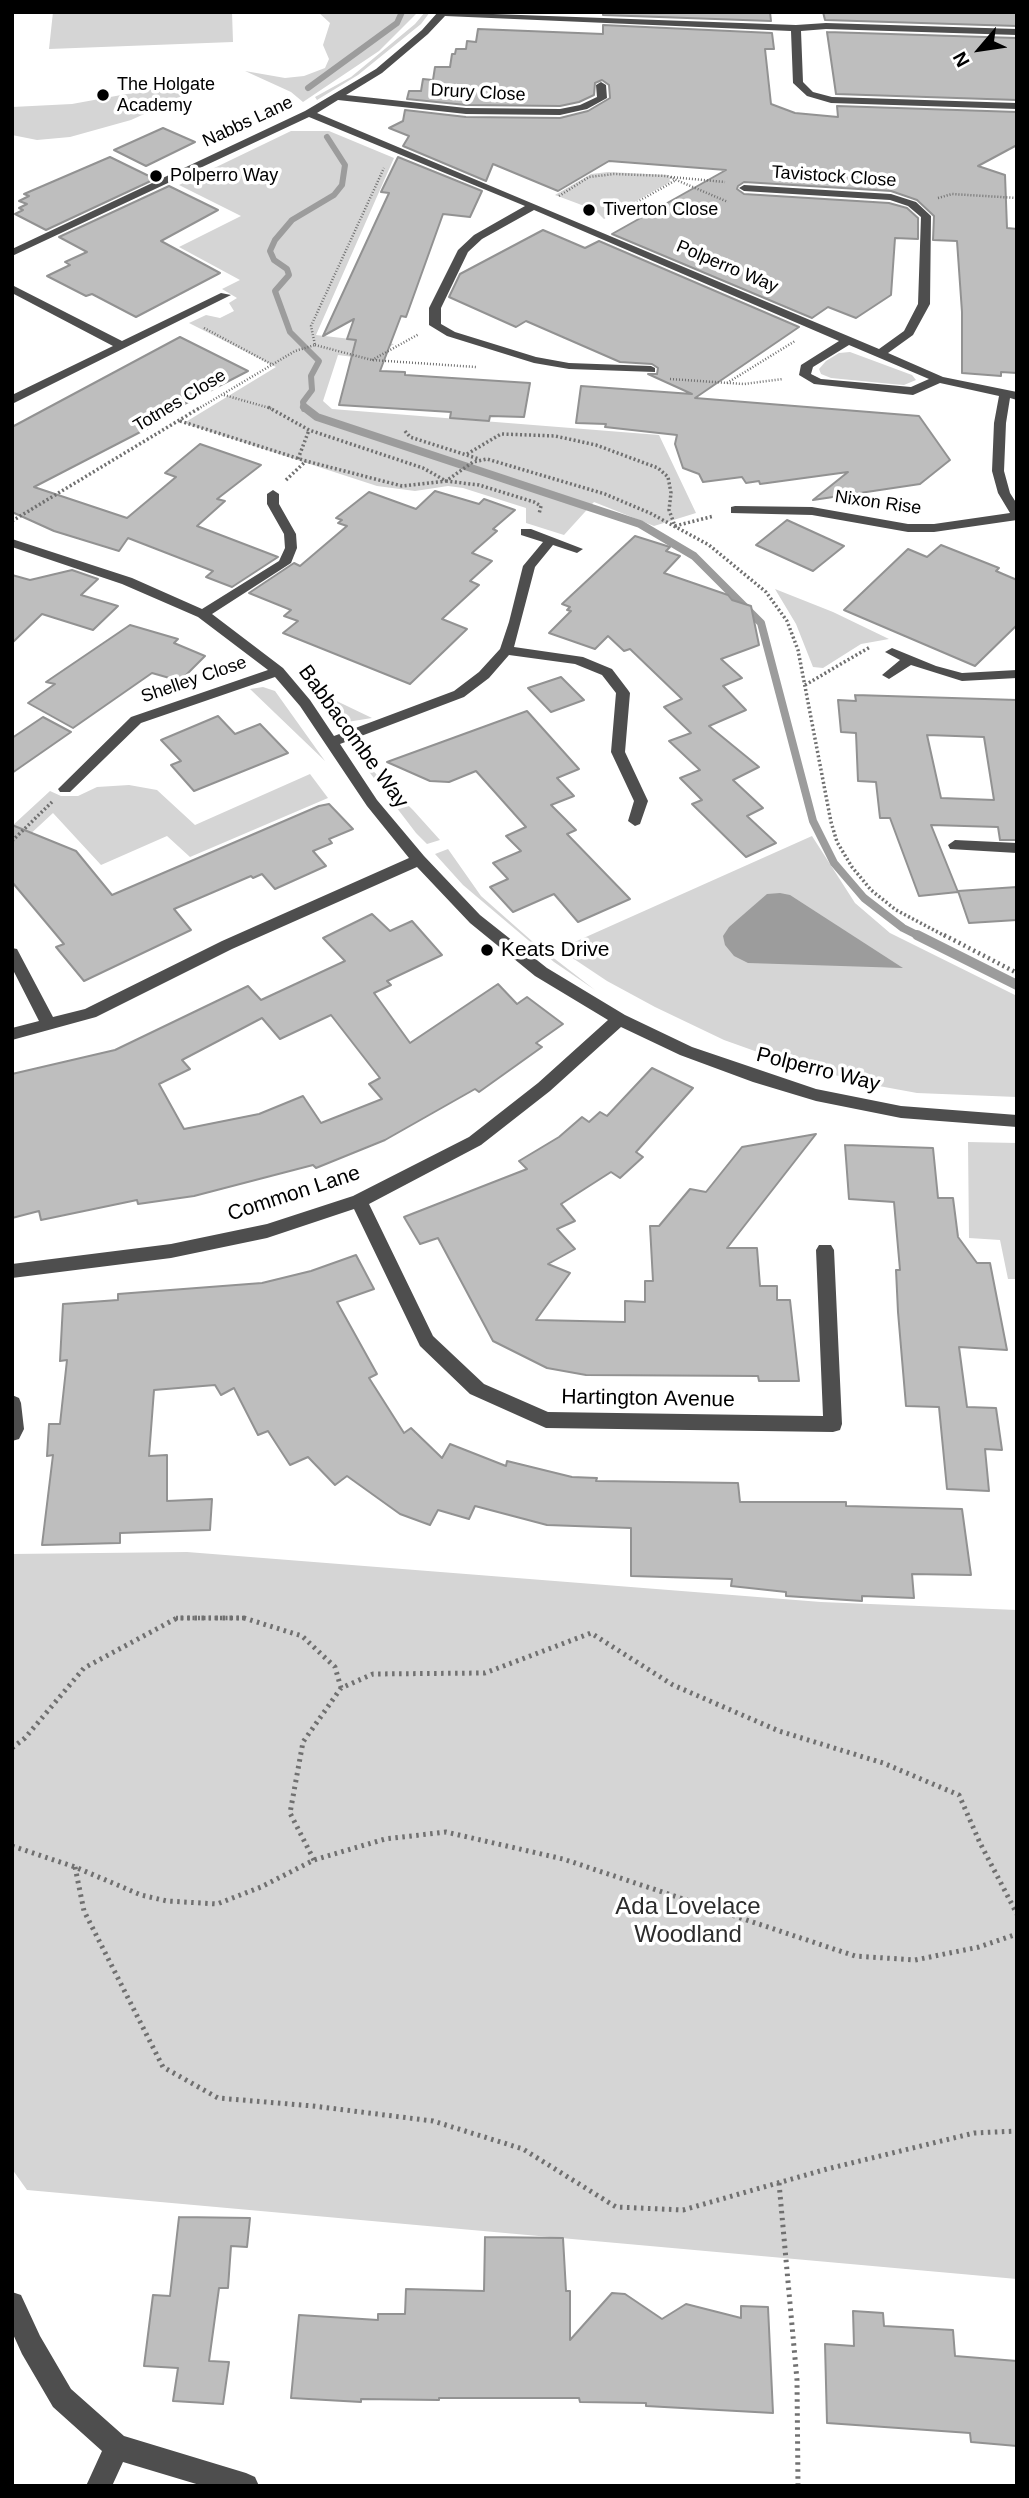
<!DOCTYPE html>
<style>
body{margin:0}
#map{position:relative;width:1029px;height:2498px;overflow:hidden;background:#fff;font-family:Arial,sans-serif}
canvas{display:block}
.frame{position:absolute;inset:0;border:14px solid #000;pointer-events:none}
.north{position:absolute;left:945px;top:14px;width:70px;height:70px;-webkit-text-stroke:5px #fff;paint-order:stroke;rotate:241deg;font-size:19px;font-weight:700;line-height:28px;text-align:center;color:#000}
.north::after{content:'';display:block;margin:auto;width:24px;height:32px;background:#000;clip-path:polygon(50% 0,100% 100%,50% 72%,0 100%)}
</style>
<div id="map">
<canvas width="1029" height="2498"></canvas>
<div class="frame"></div>
<div class="north">N</div>
</div>
<script>
const c = document.querySelector('canvas').getContext('2d');
c.lineJoin = 'round';
function paint(path, color) {
  c.fillStyle = color;
  c.fill(path, 'evenodd');
}
function poly(rows) {
  const path = new Path2D();
  for (const r of rows) {
    path.moveTo(r[0], r[1]);
    for (let i = 2; i < r.length; i += 2) path.lineTo(r[i], r[i + 1]);
  }
  return path;
}
function stroke(path, color, width, dash) {
  c.strokeStyle = color;
  c.lineWidth = width;
  c.lineCap = dash ? 'butt' : 'round';
  c.setLineDash(dash || []);
  c.stroke(path);
}
function drawText(font, color, halo, rows, align = 'center') {
  c.font = font + ' Arial,sans-serif';
  c.lineWidth = 7;
  c.setLineDash([]);
  c.textBaseline = 'middle';
  c.strokeStyle = halo;
  c.fillStyle = color;
  for (const [text, x, y, turn = 0] of rows) {
    c.save();
    c.translate(x, y);
    c.rotate((+turn || 0) * Math.PI / 180);
    c.textAlign = isNaN(turn) ? turn : align;
    if (halo) c.strokeText(text, 0, 0);
    c.fillText(text, 0, 0);
    c.restore();
  }
}
paint(poly([
 [53,12,232,12,233,42,49,49],
 [318,12,418,12,379,51,303,102,291,92,245,71,285,78,304,76,325,68,329,59,323,45,330,23],
 [425,12,430,12,421,24,358,75,317,100,315,97,351,77,415,24],
 [187,83,197,86,175,100,131,120,70,137,37,140,12,135,12,107,72,104],
 [291,131,329,131,394,158,316,335,394,344,369,359,338,355,323,401,332,409,659,435,696,513,654,526,594,502,564,535,526,523,526,508,463,488,448,486,415,491,377,486,184,423,276,367,189,323,206,315,220,318,234,311,229,303,237,298,222,289,240,280,179,247,241,216,179,185],
 [608,172,669,175,670,182,604,219,595,210,555,195,591,174],
 [850,352,912,375,916,380,904,385,892,384,831,378,821,374,819,369,826,361,839,353],
 [775,589,833,612,889,639,861,644,823,668,813,667,796,624],
 [263,687,275,691,325,761,250,689],
 [322,694,372,718,347,722,335,718,316,696],
 [369,767,413,810,440,840,427,844,416,833,367,769],
 [310,774,328,798,190,857,167,836,101,865,53,813,12,851,12,826,50,791,61,796,78,796,97,787,129,785,157,790,195,825],
 [812,836,855,903,890,933,1017,996,1017,1097,917,1093,868,1084,780,1060,724,1040,655,1007,607,981,559,949],
 [448,849,481,896,533,942,595,990,554,962,463,885,435,854],
 [968,1142,1017,1143,1017,1279,1008,1279,1000,1240,969,1238],
 [187,1552,821,1602,1017,1610,1017,2279,27,2190,12,2169,12,1554]
]), '#d5d5d5');
paint(poly([
 [780,893,790,895,903,968,748,963,734,956,725,945,723,936,729,927,767,894]
]), '#9c9c9c');
stroke(poly([
 [308,88,397,23,402,12],
 [304,409,303,402,312,390,311,376,319,361,290,332,275,291,289,275,287,269,274,260,270,251,275,240,292,220,334,195,342,185,345,165,327,137]
]), '#9c9c9c', 6);
stroke(poly([
 [304,407,317,417,640,524,694,556,761,623,813,821,834,863,864,898,903,928,921,937]
]), '#9c9c9c', 8);
stroke(poly([
 [917,935,1017,985]
]), '#9c9c9c', 10);
const building = poly([
 [603,12,770,12,771,21,603,15,603,12],
 [823,12,1017,12,1017,26,825,20,823,12],
 [603,25,772,33,774,49,765,49,771,104,795,113,838,117,837,106,1017,112,1017,145,978,166,1005,175,1007,228,1017,229,1017,373,1001,372,1001,376,962,373,962,312,957,241,933,240,934,216,917,200,891,191,744,182,738,186,737,189,744,194,889,203,907,208,918,218,918,239,895,238,891,295,856,318,828,307,812,318,612,234,726,170,609,161,558,191,493,164,486,181,403,146,409,136,389,128,403,121,405,110,466,117,560,118,588,111,610,98,609,85,602,80,595,83,594,95,579,102,560,106,466,105,407,99,409,91,421,91,423,79,433,80,435,67,450,67,452,54,455,54,456,49,466,49,467,41,476,42,478,29,603,34,603,25],
 [827,32,1017,38,1017,100,836,94,827,32],
 [163,128,195,142,146,166,114,150,163,128],
 [110,157,155,179,46,230,15,214,23,210,19,208,27,204,19,201,29,196,24,194,110,157],
 [398,157,482,191,470,217,443,214,406,317,401,316,380,371,405,372,405,375,530,383,524,417,490,416,489,421,450,418,451,412,339,405,356,340,347,339,354,319,323,336,389,193,381,192,398,157],
 [169,186,218,210,161,241,220,273,136,317,92,294,86,296,47,276,70,265,65,262,87,252,59,237,169,186],
 [543,230,585,248,599,241,799,327,695,398,919,416,950,460,920,484,813,500,848,472,760,484,759,481,746,483,742,477,703,482,699,474,683,468,675,444,677,435,605,427,606,424,576,423,581,386,692,394,648,374,657,374,658,368,652,364,620,362,526,321,516,327,449,297,460,274,543,230],
 [180,337,248,371,144,425,150,427,34,487,127,518,176,477,165,473,200,444,261,465,217,499,225,501,197,526,278,557,232,587,206,577,213,571,128,538,119,551,54,531,12,512,12,427,180,337],
 [435,491,479,504,484,499,515,510,493,529,497,531,472,553,492,561,470,581,479,585,442,619,467,629,410,684,283,633,298,621,284,616,291,610,249,593,294,563,300,566,347,526,338,523,342,520,336,518,369,492,416,509,435,491],
 [787,520,844,546,813,571,756,545,787,520],
 [635,536,670,547,666,551,680,556,664,573,728,595,732,600,751,606,759,645,721,659,742,678,723,686,746,710,709,726,759,767,733,780,763,808,747,816,776,843,746,857,692,804,702,800,680,778,700,770,669,741,691,733,664,707,682,699,630,649,624,651,608,636,595,649,549,633,571,611,567,610,570,607,562,604,635,536],
 [941,545,999,568,996,571,1017,580,1017,625,975,666,844,610,908,549,927,557,941,545],
 [72,570,98,579,81,595,118,606,93,630,42,614,12,643,12,575,30,580,72,570],
 [130,625,178,639,174,643,205,656,180,681,152,673,73,728,28,703,55,684,46,682,130,625],
 [561,677,584,700,551,712,528,688,561,677],
 [855,695,1017,700,1017,840,1000,840,998,827,931,825,958,892,919,896,890,818,880,818,876,782,858,781,856,733,841,732,838,700,856,701,855,695],
 [927,735,984,737,994,800,941,798,927,735],
 [527,711,579,769,557,778,574,796,551,805,576,830,567,834,630,899,578,922,554,894,513,912,490,887,508,879,493,863,521,851,506,836,526,827,476,771,449,782,430,781,387,762,527,711],
 [218,716,235,734,260,724,288,753,194,791,171,765,181,761,161,740,218,716],
 [43,717,71,732,12,773,12,738,43,717],
 [329,804,353,829,329,839,332,843,313,851,326,866,275,889,262,874,253,878,251,876,174,909,191,930,84,981,56,947,64,944,12,882,12,825,76,851,112,895,319,806,329,804],
 [1017,887,1017,920,969,923,958,891,1017,887],
 [372,914,390,931,412,921,442,955,387,981,391,985,374,993,410,1043,498,984,517,1004,527,997,563,1024,536,1043,542,1047,479,1092,475,1089,385,1140,316,1168,313,1165,194,1196,138,1204,137,1200,41,1220,39,1211,12,1218,12,1074,115,1050,248,986,261,1000,345,961,323,938,372,914],
 [331,1015,380,1078,369,1084,382,1099,321,1123,303,1096,259,1114,184,1129,159,1084,190,1069,182,1060,262,1018,280,1039,331,1015],
 [652,1068,693,1088,636,1152,643,1157,620,1178,611,1172,561,1204,575,1221,557,1229,575,1249,548,1264,570,1273,536,1320,625,1322,625,1301,645,1302,645,1281,653,1281,650,1226,659,1226,690,1189,706,1192,742,1147,816,1134,727,1248,757,1248,760,1286,777,1286,777,1300,790,1300,799,1381,759,1381,758,1376,586,1375,547,1368,493,1341,438,1238,420,1244,404,1217,527,1169,519,1161,559,1137,582,1117,589,1122,600,1112,607,1116,652,1068],
 [845,1145,933,1148,938,1198,953,1198,958,1237,977,1263,990,1263,1007,1350,959,1347,967,1407,996,1408,1002,1450,985,1449,989,1491,947,1489,939,1407,906,1406,898,1312,896,1270,900,1270,894,1202,849,1199,845,1145],
 [356,1255,374,1289,337,1302,377,1374,369,1378,404,1433,411,1428,442,1458,450,1444,506,1466,507,1461,572,1477,597,1478,596,1481,738,1483,740,1502,846,1502,846,1506,962,1509,971,1575,912,1574,914,1598,862,1596,862,1601,786,1596,786,1592,731,1586,732,1579,631,1576,631,1528,547,1525,475,1506,469,1519,438,1510,430,1525,400,1514,347,1476,335,1485,308,1457,290,1465,268,1431,258,1435,234,1388,221,1395,215,1385,154,1390,149,1456,167,1455,167,1501,212,1499,210,1530,120,1533,120,1543,42,1545,53,1455,47,1456,49,1424,60,1424,67,1360,60,1361,63,1304,118,1300,118,1294,262,1283,311,1271,356,1255],
 [179,2217,250,2218,247,2247,231,2246,228,2288,219,2288,209,2361,229,2362,223,2404,173,2401,178,2368,144,2366,153,2295,170,2296,179,2217],
 [485,2237,563,2238,566,2291,570,2291,570,2340,612,2293,625,2294,662,2319,686,2304,741,2318,741,2306,768,2307,773,2413,646,2406,646,2403,580,2402,579,2398,439,2398,439,2400,361,2399,361,2402,291,2398,299,2315,378,2320,378,2314,405,2314,406,2289,484,2291,485,2237],
 [853,2311,883,2313,884,2326,953,2330,955,2356,1017,2361,1017,2446,971,2442,970,2433,827,2423,825,2344,854,2346,853,2311]
]);
paint(building, '#bebebe');
stroke(building, '#929292', 2);
stroke(poly([
 [671,177,725,182],
 [559,196,589,177,614,174,667,176,728,202],
 [938,198,952,194,1017,198],
 [611,217,676,180],
 [204,328,273,365],
 [315,345,372,360,476,367],
 [372,360,419,334],
 [670,379,744,384,783,379],
 [727,383,795,341],
 [224,395,273,409],
 [198,409,295,351,315,345,311,326,384,168]
]), '#707070', 2.5, [1, 2]);
stroke(poly([
 [268,407,309,430,423,468,446,481,479,485,534,502,541,506,539,514],
 [180,421,306,461,402,486,446,481,473,462,487,459,605,494,650,513,709,545,766,592,787,621,798,650,831,822,837,842,852,867,871,890,896,910,947,937],
 [405,431,410,437,479,459],
 [467,454,501,434,555,436,596,445,658,468,668,477,671,493,669,510,675,526,714,516],
 [298,459,309,430],
 [286,480,306,461],
 [12,521,201,407],
 [805,685,870,647],
 [12,841,52,802]
]), '#707070', 3.5, [2, 2.5]);
stroke(poly([
 [944,935,1017,973],
 [176,1618,245,1618]
]), '#707070', 4.5, [2, 3.5]);
stroke(poly([
 [12,1748,25,1738,84,1668,177,1618,244,1618,302,1636,335,1667,341,1688],
 [12,1846,75,1867,141,1895,167,1901,217,1904,261,1887,314,1860,385,1839,446,1832,563,1859,855,1956,915,1960,979,1947,1017,1934],
 [314,1860,290,1813,303,1742,341,1688,373,1674,485,1673,591,1633,673,1685,779,1731,883,1763,959,1795,980,1843,1017,1914],
 [75,1867,84,1911,163,2067,218,2098,313,2106,433,2121,523,2149,616,2207,683,2210,827,2169,974,2133,1017,2131],
 [779,2183,797,2380,798,2486]
]), '#707070', 5, [2.5, 4.5]);
paint(poly([
 [438,12,796,25,826,23,1017,29,1017,35,826,29,801,31,803,82,813,92,832,97,1017,103,1017,109,831,103,807,96,793,83,791,31,445,16,428,34,382,73,346,95,466,108,560,109,580,105,597,97,596,85,601,82,606,85,607,98,587,109,560,115,466,114,338,100,317,113,879,349,904,331,918,304,921,217,908,206,890,200,744,191,739,188,744,185,891,194,916,202,931,216,930,304,913,335,888,353,943,377,1017,392,1017,400,1010,398,1006,423,1004,471,1010,493,1017,504,1017,520,934,532,908,532,812,515,731,513,731,507,735,506,812,507,908,524,934,524,1010,513,998,493,992,471,994,423,999,396,940,383,913,395,814,384,799,375,801,365,839,341,534,210,482,239,468,252,441,308,441,324,455,332,536,357,569,363,651,366,655,368,655,372,569,369,534,363,447,336,429,325,429,308,458,250,474,235,525,206,309,117,12,256,12,249,305,111,376,69,422,30,438,12],
 [849,345,875,356,929,379,911,387,821,379,811,374,813,367,849,345],
 [12,285,122,341,221,293,231,295,12,404,12,395,113,346,12,293,12,285],
 [273,490,279,494,279,504,296,534,297,548,291,563,212,614,283,668,310,700,334,736,454,691,479,672,500,649,509,622,523,566,543,542,521,535,521,529,531,529,583,549,577,553,553,545,535,567,514,647,583,657,612,669,628,690,630,693,625,752,648,801,640,824,635,826,628,821,634,801,611,752,616,693,602,675,575,664,509,655,489,678,464,697,340,744,377,800,424,856,480,915,547,968,625,1015,692,1047,816,1089,901,1106,1017,1115,1017,1127,901,1118,816,1101,753,1082,680,1055,621,1027,550,1091,481,1145,369,1204,433,1336,484,1384,548,1412,823,1416,816,1250,819,1245,831,1245,834,1250,842,1424,840,1430,833,1432,546,1428,470,1394,420,1346,354,1209,267,1238,171,1258,12,1278,12,1264,171,1244,267,1224,353,1196,469,1137,538,1083,608,1020,535,976,470,923,417,867,232,949,96,1017,12,1040,12,1028,39,1021,12,968,12,948,17,949,53,1017,85,1009,222,941,409,858,367,806,300,706,275,677,141,723,70,792,60,792,58,789,131,717,268,670,198,617,122,584,12,547,12,539,132,578,202,609,279,561,285,548,284,534,267,504,267,494,273,490],
 [892,648,936,666,962,673,1017,670,1017,678,962,681,911,665,889,679,882,675,900,660,885,652,892,648],
 [955,840,1017,843,1017,853,950,849,948,845,955,840],
 [12,1395,19,1398,21,1403,24,1429,19,1439,12,1441,12,1395],
 [12,2292,21,2295,40,2336,71,2389,124,2436,246,2473,255,2477,259,2486,203,2486,123,2462,112,2486,86,2486,102,2451,53,2407,22,2354,12,2332,12,2292]
]), '#4e4e4e');
for (const [x, y, r, color] of [
 [103,95,7,"#000"],
 [156,176,7,"#000"],
 [589,210,7,"#000"],
 [487,950,7,"#000"]
]) {
  const dot = new Path2D();
  dot.arc(x, y, r, 0, 2 * Math.PI);
  c.fillStyle = color;
  c.fill(dot);
  stroke(dot, '#fff', 2.5);
}
drawText('18px', '#000', '#fff', [
 ["The Holgate",117,85],
 ["Academy",117,106],
 ["Polperro Way",170,176],
 ["Tiverton Close",603,210]
], 'left');
drawText('18px', '#000', '#fff', [
 ["Drury Close",478,93,3],
 ["Nabbs Lane",248,122,-25],
 ["Tavistock Close",834,177,4],
 ["Polperro Way",727,267,23],
 ["Totnes Close",180,401,-31],
 ["Nixon Rise",878,503,8],
 ["Shelley Close",194,680,-19]
]);
drawText('21px', '#000', '#fff', [
 ["Babbacombe Way",353,737,54],
 ["Polperro Way",818,1070,14],
 ["Common Lane",294,1194,-18],
 ["Hartington Avenue",648,1399,1]
]);
drawText('21px', '#000', '#fff', [
 ["Keats Drive",501,950]
], 'left');
drawText('24px', '#2c2c2c', '#fff', [
 ["Ada Lovelace",688,1907],
 ["Woodland",688,1935]
]);
</script>
